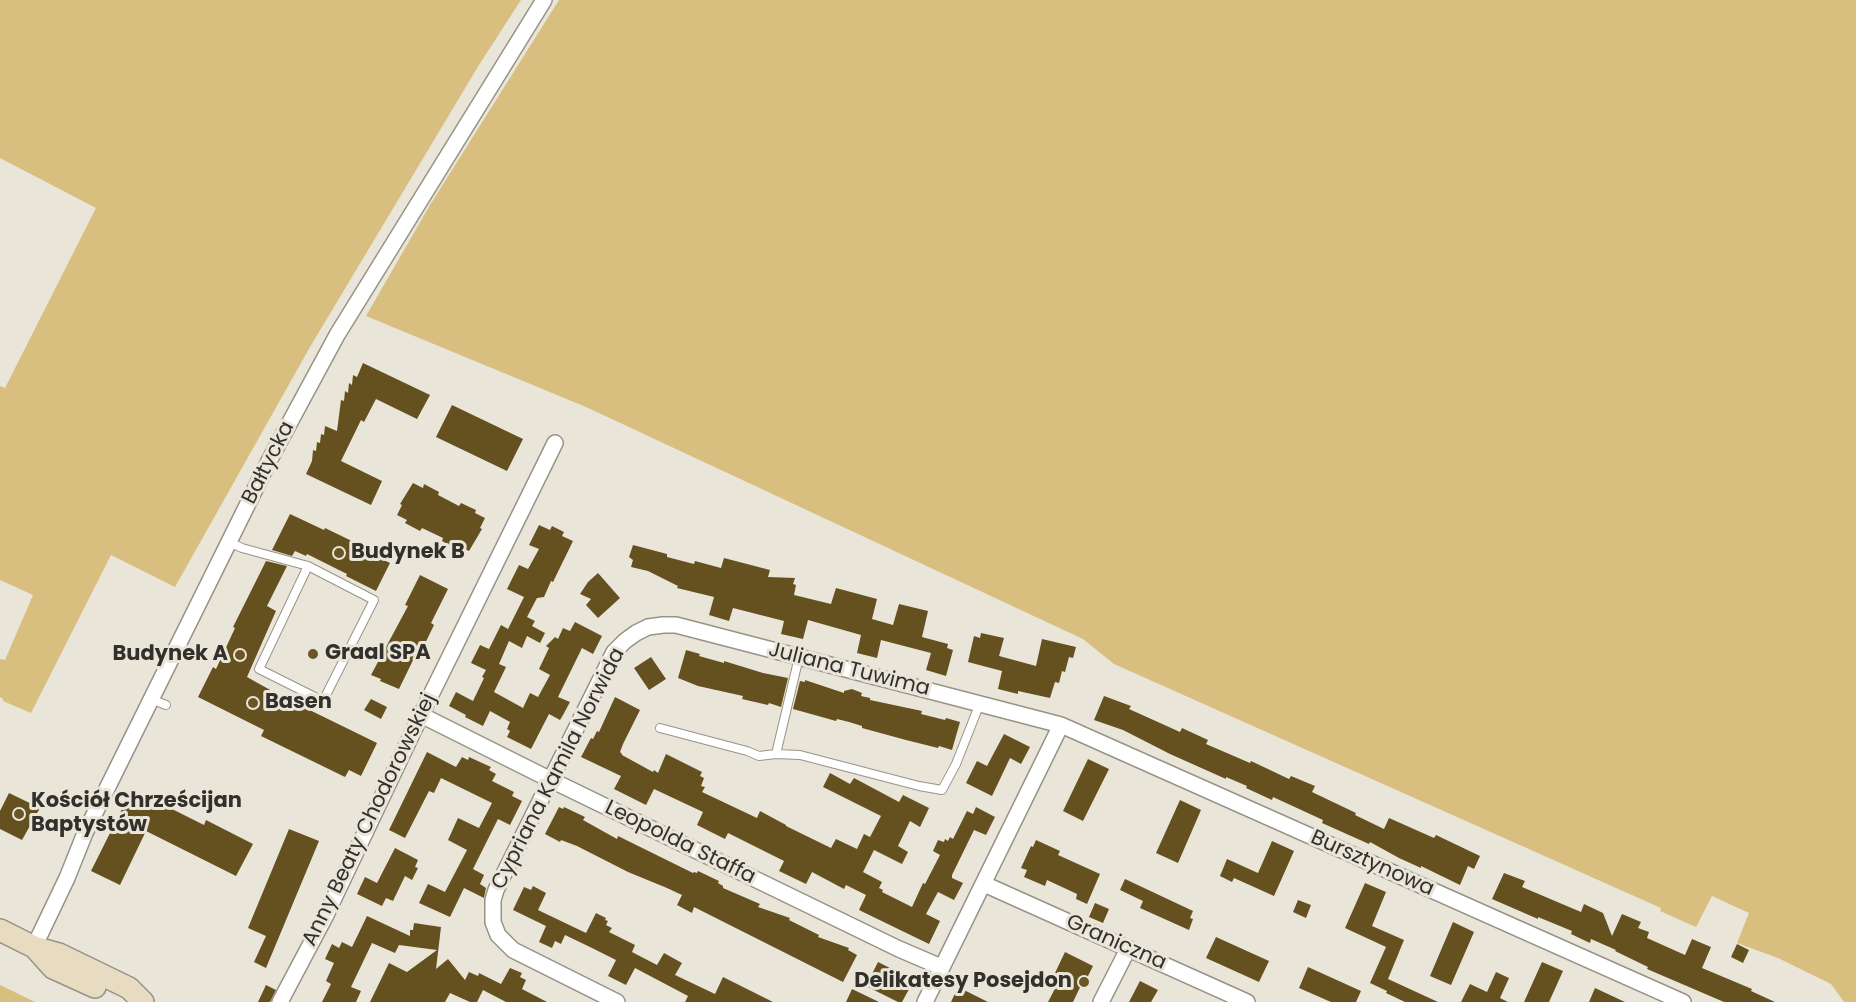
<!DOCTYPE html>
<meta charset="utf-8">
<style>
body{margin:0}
canvas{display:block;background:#eae5d9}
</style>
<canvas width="1856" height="1002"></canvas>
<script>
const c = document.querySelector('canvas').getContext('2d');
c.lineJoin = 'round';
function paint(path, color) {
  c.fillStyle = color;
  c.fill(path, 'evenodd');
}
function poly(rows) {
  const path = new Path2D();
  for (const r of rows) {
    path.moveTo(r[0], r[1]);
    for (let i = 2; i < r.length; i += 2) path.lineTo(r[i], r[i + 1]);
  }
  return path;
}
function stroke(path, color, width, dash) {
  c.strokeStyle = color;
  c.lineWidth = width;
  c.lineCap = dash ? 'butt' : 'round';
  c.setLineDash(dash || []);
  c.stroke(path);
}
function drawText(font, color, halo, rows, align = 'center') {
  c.font = font + ' Poppins,sans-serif';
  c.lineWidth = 6;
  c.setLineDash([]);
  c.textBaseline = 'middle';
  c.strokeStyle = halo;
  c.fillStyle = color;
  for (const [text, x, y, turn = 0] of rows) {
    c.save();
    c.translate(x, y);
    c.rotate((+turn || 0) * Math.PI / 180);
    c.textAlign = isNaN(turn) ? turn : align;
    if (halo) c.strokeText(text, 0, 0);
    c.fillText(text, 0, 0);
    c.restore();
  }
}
paint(poly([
 [0,0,521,0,479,65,310,347,175,587,111,555,31,713,3,701,3,699,0,697,0,659,5,660,33,595,0,580,0,386,5,388,96,208,0,158],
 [559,0,1856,0,1856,1002,1844,1002,1831,984,1778,958,1737,943,1749,913,1712,896,1696,927,1660,911,1661,908,1114,664,1083,639,586,407,366,316,430,205],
 [0,985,35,1002,0,1002]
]), '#d8be7f');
paint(poly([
 [363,363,430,395,417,419,376,399,364,422,361,420,341,461,382,481,371,505,306,474,312,461,313,450,316,451,317,442,320,443,321,434,324,435,325,426,337,431,341,400,344,401,345,391,348,393,349,383,352,385,353,375,357,377],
 [452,405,523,439,507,471,436,437],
 [413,483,423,488,424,484,439,492,438,495,459,506,461,503,476,510,475,513,485,518,480,528,482,529,469,551,459,546,457,549,442,541,443,538,422,528,420,531,405,523,407,520,397,515,402,505,400,504],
 [290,514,324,530,325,528,356,543,355,546,390,563,376,591,346,576,347,574,307,554,306,556,295,551,292,556,272,550],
 [539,525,550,530,552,526,564,532,562,536,573,541,553,582,551,581,544,597,537,598,527,617,535,621,532,626,545,633,540,643,527,636,522,648,509,641,499,664,506,667,494,692,523,708,530,693,538,697,550,675,539,669,549,648,546,646,555,637,558,639,563,628,570,631,575,622,602,636,593,654,582,648,558,697,570,702,563,715,560,720,549,714,531,749,507,737,510,731,507,729,510,722,490,711,483,726,465,717,466,715,449,706,456,692,473,701,484,678,482,677,486,670,471,663,480,645,489,649,501,625,508,629,524,597,507,589,519,565,528,569,539,549,529,545],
 [633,545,667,554,667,557,694,564,695,561,721,568,724,558,770,570,768,577,795,578,793,584,796,585,794,595,831,604,836,588,877,599,872,619,893,625,899,604,928,611,922,637,948,644,947,648,953,650,946,676,926,670,931,653,881,640,877,658,857,653,861,635,808,620,803,639,781,634,784,621,733,608,729,621,709,615,714,597,677,588,678,586,648,571,631,567,633,560,629,557],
 [266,561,287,566,267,606,276,611,247,677,281,696,377,743,361,776,349,770,345,777,261,736,264,730,198,697,213,667,216,669,235,628,233,627],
 [598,573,620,598,598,618,586,605,591,599,580,594,588,582],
 [420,575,448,589,431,623,434,625,419,656,416,654,399,689,380,681,381,679,371,675,408,606,405,605],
 [981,633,1004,638,999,656,1036,666,1042,639,1076,647,1073,658,1069,657,1065,672,1062,671,1059,683,1055,682,1050,698,1018,691,1018,694,998,689,1002,671,968,662,974,636,980,638],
 [686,650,700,654,699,656,724,663,724,661,763,673,788,678,781,707,769,703,768,705,742,699,743,696,698,686,678,678],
 [651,657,666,679,649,690,634,668],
 [805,680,844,693,844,691,852,689,862,693,861,696,870,698,870,700,922,711,921,714,945,720,946,718,960,722,952,750,939,746,938,748,906,740,862,728,862,726,849,722,837,719,836,721,793,709,800,681,805,682],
 [1104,696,1131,706,1129,709,1180,732,1182,728,1208,740,1206,744,1250,763,1251,761,1289,779,1291,776,1315,786,1312,792,1356,813,1355,815,1384,829,1389,818,1434,838,1436,835,1480,856,1474,869,1468,866,1460,885,1421,866,1421,868,1399,858,1370,842,1369,844,1322,823,1323,820,1273,797,1272,800,1246,788,1247,786,1226,777,1226,779,1170,754,1123,730,1094,720],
 [615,697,640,710,623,744,620,752,622,754,622,755,653,772,654,770,658,773,666,754,702,772,700,776,704,778,701,786,705,787,702,792,757,818,760,811,786,825,786,826,831,848,836,839,857,849,864,834,870,837,881,816,823,787,830,773,850,784,854,778,899,802,903,795,929,808,920,827,910,821,898,846,908,852,902,864,874,850,863,872,882,882,879,888,883,890,882,892,912,907,923,883,925,884,940,855,933,851,938,840,944,842,945,839,948,841,950,837,953,839,967,811,973,814,976,807,995,817,986,835,974,830,952,875,952,878,963,883,954,900,938,892,926,914,940,921,929,944,859,910,866,895,846,885,844,889,812,872,806,884,779,871,784,861,728,833,725,839,697,825,703,812,654,789,646,805,614,789,621,776,581,757,591,738,593,739,597,731,599,732],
 [371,699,387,707,381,719,364,710],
 [1004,734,1030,747,1021,764,1010,758,992,796,966,783,977,761,987,766],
 [427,752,456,767,462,757,468,760,469,757,491,767,489,770,496,774,492,781,514,792,512,796,522,801,510,825,498,819,473,869,484,875,480,884,486,888,484,898,464,888,450,917,419,903,428,884,445,892,467,850,448,840,458,818,479,828,492,803,441,778,434,793,429,791,405,838,389,830],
 [1088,759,1109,769,1083,821,1063,811],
 [132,789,204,825,206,820,253,844,236,876,146,831,120,885,91,871],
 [9,793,40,808,22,840,0,829,0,811],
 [1180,800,1201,810,1178,863,1156,853],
 [559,807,563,809,564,807,585,817,583,820,617,839,618,836,693,873,694,872,697,873,698,871,719,881,718,883,723,886,723,888,760,904,758,907,790,918,789,920,819,935,818,937,849,948,848,950,857,955,843,982,694,907,692,913,677,905,682,895,667,888,628,872,577,846,561,840,560,842,545,834],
 [289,829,319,841,266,968,254,962,266,936,248,928],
 [1036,840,1060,851,1058,855,1100,874,1087,904,1076,899,1077,894,1047,880,1045,886,1024,877,1027,870,1021,868,1031,846,1033,847],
 [1272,841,1294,851,1274,896,1234,878,1232,882,1220,876,1227,859,1258,873],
 [395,848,418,860,415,867,418,868,412,880,405,876,393,901,386,898,382,906,357,894,365,877,377,883],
 [1504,873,1525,881,1522,887,1581,912,1584,904,1603,913,1612,936,1622,914,1641,922,1638,928,1649,932,1647,938,1685,955,1692,939,1711,947,1702,968,1752,989,1751,991,1775,1002,1724,1002,1647,969,1648,967,1615,951,1616,950,1591,939,1590,943,1571,934,1572,931,1538,917,1538,919,1492,899],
 [1125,879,1193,911,1190,918,1193,919,1189,930,1140,908,1143,901,1120,890],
 [1365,883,1386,892,1372,926,1404,940,1388,979,1438,1002,1405,1002,1386,993,1387,991,1370,983,1386,947,1345,928],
 [533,886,546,893,538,910,586,933,596,913,606,918,605,920,608,921,606,925,612,928,609,932,635,945,632,952,657,965,664,953,682,963,675,975,715,994,723,977,773,1002,685,1002,688,996,635,968,626,985,608,976,616,960,590,947,565,935,561,944,555,941,552,948,539,942,546,926,513,910,524,887,531,890],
 [1298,900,1311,905,1306,918,1293,912],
 [1095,903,1109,909,1103,923,1089,917],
 [367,916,410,936,410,930,413,930,414,923,441,927,436,969,448,959,465,980,469,972,478,976,479,973,501,984,510,968,522,973,520,977,526,980,522,989,547,1002,506,1002,483,990,477,1002,470,1002,450,993,445,1002,370,1002,389,963,407,972,437,950,399,945,395,953,372,943,351,987,361,991,356,1002,322,1002,331,984,326,981,334,963,325,959,332,944,339,948,342,942,352,947],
 [1453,922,1474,932,1451,985,1430,976],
 [1216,937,1269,961,1259,982,1206,958],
 [1737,944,1749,950,1743,963,1731,957],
 [1065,952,1093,966,1086,980,1084,979,1073,1002,1048,1002,1060,979,1054,975],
 [878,962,914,980,902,1002,898,1002,866,986],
 [1542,962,1563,971,1549,1002,1524,1002],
 [1308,967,1361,991,1356,1002,1331,1002,1299,988],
 [1496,972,1509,978,1500,998,1508,1002,1461,1002,1470,984,1487,992],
 [1140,981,1158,990,1151,1002,1129,1002],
 [266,985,276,990,270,1002,258,1002],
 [958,987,988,1002,951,1002],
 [1595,988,1625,1002,1589,1002],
 [852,989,879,1002,846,1002]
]), '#64511f');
const lane = poly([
 [229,542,242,548,308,566,374,600,323,701,259,669,308,566],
 [151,699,166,705],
 [660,728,747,751,759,756,776,754,799,657],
 [776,754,800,755,919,786,942,790,956,764,980,703]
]);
const street = poly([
 [421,715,551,780,899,949,941,967],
 [984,884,1247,1002],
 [34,947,67,878,85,833,269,461,337,335,544,0],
 [280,1002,326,915,421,715,555,443],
 [617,1002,513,950,498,935,493,922,493,900,496,890,614,652,625,641,636,633,648,627,663,625,676,625,1061,725,1683,1002],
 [925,1002,1061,725],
 [1101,1002,1128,949]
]);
const secondary = poly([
 [0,930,34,947,59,954,129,988,143,1002],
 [35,948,53,968,95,987]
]);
stroke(lane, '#979387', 10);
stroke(street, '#979387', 18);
stroke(secondary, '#979387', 24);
stroke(lane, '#fff', 8);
stroke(street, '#fff', 15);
stroke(secondary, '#e7dcc1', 21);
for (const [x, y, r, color] of [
 [339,553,6,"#695624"],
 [313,654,6,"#695624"],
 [240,655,6,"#695624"],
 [253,703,6,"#695624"],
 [19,814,6,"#695624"],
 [1084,982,6,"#695624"]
]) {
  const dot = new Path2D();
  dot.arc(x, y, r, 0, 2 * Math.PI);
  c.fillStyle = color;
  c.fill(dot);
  stroke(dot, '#eae5d9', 2);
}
drawText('21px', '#32302b', '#eae5d9', [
 ["Bałtycka",269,463,-63],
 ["Juliana Tuwima",849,670,14],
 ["Cypriana Kamila Norwida",559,769,-63],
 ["Anny Beaty Chodorowskiej",370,820,-64],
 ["Leopolda Staffa",680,843,26],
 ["Bursztynowa",1372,864,24],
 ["Graniczna",1116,943,24]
]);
drawText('bold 21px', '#32302b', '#eae5d9', [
 ["Budynek B",351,553],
 ["Graal SPA",325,654],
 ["Budynek A",228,655,"right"],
 ["Basen",265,703],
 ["Kościół Chrześcijan",31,802],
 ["Baptystów",31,826],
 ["Delikatesy Posejdon",1072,982,"right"]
], 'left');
</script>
